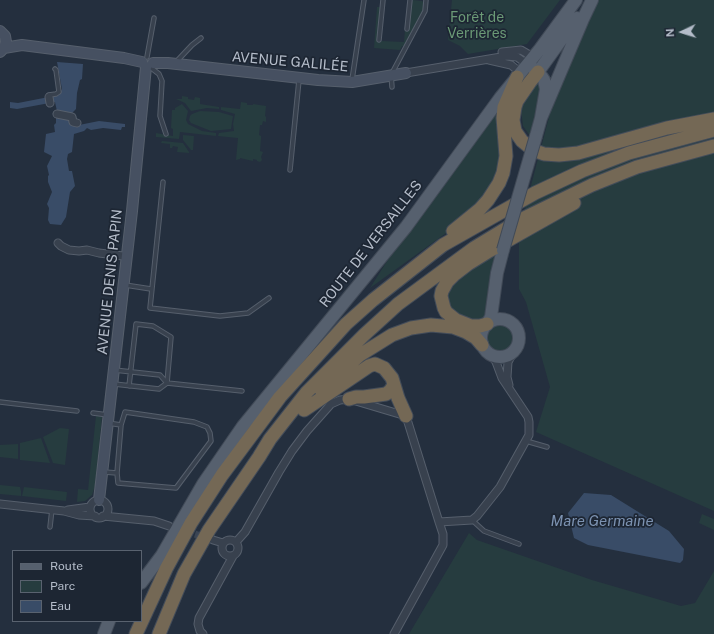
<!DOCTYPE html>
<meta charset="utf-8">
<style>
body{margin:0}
#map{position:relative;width:714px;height:634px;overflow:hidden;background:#242f3e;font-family:"Public Sans",sans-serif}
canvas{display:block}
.legend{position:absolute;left:12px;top:550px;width:130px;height:72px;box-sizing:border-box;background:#1d2633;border:1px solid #59626f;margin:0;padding:5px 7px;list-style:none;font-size:12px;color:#b4bcc9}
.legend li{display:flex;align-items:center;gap:8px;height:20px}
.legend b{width:20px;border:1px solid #59626f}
.north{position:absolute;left:662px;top:12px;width:40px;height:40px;-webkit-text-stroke:3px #1d2633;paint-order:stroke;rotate:266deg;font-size:11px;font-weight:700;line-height:16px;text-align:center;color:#b4bcc9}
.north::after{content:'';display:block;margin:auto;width:14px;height:18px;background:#b4bcc9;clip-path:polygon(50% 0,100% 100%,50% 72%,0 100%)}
</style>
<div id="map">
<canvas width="714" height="634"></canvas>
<ul class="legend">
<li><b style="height:5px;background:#56606e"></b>Route</li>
<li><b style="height:11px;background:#263c3f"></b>Parc</li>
<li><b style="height:11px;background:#394c67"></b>Eau</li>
</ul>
<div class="north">N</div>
</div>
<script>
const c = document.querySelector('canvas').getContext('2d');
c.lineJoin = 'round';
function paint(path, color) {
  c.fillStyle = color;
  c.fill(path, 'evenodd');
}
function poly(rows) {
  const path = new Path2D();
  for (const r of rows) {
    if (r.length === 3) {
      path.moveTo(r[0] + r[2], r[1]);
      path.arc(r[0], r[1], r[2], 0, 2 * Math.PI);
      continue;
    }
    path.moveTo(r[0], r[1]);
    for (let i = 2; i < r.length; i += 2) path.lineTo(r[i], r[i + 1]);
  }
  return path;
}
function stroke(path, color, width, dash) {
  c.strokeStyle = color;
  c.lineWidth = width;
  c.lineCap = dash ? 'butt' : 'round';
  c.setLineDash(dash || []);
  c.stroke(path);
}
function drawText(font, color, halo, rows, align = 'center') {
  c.font = font + ' "Public Sans",sans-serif';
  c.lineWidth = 3.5;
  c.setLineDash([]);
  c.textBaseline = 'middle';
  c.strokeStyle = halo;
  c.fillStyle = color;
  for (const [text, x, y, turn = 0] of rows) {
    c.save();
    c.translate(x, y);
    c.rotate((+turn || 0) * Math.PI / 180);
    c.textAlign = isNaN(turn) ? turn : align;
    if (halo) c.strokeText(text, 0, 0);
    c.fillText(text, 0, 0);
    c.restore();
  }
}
paint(poly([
 [413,0,422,1,424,3,423,10,404,47,402,46,400,50,374,48,377,7,380,7,378,40,381,41,404,42,405,29,408,29,411,3],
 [452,0,560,0,527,44,468,54,460,46,448,40],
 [597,0,714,0,714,511,536,432,550,387,526,302,519,289,519,231,557,87],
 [538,82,541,83,543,88,530,136,523,126,521,110,528,92],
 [182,96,188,97,188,99,194,100,195,97,200,98,200,104,219,107,219,109,207,108,191,111,185,103,176,99,182,99],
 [241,102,247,103,247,105,253,105,253,104,266,106,265,116,266,117,266,122,263,121,262,125,260,125,259,135,261,136,261,139,260,151,263,152,261,157,262,160,260,162,257,161,257,160,253,159,253,161,240,158,240,159,236,160,238,138,218,136,219,133,234,131,233,124,235,114,221,110,221,107,240,109],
 [182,104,188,111,186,120,188,124,202,131,216,133,216,136,180,132,179,139,156,137,156,133,173,136,173,129,171,128,172,110,175,110,175,108],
 [200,111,219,112,233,116,231,129,211,131,191,123,189,120,190,116,192,114],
 [496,112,499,127,500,160,495,181,489,192,449,231,370,288,391,255],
 [183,135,194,136,193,150,191,150,183,140],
 [162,141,183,143,189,152,189,153,177,152,178,147,173,146,172,148,170,148,170,144,161,143],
 [491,255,497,256,485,319,469,320,453,310,449,305,447,293,454,280],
 [500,338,14],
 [96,416,102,417,95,486,92,495,85,501,77,502,78,489,88,490],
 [60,428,69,429,65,465,53,463,43,437],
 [41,438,50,463,20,460,20,443],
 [18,444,18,459,0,457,0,445],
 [0,485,20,487,21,491,21,496,0,494],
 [24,487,67,492,66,501,22,496],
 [702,514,714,519,714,530,699,523],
 [469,533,477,540,592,580,681,606,695,603,714,571,714,634,409,634]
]), '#263c3f');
paint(poly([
 [57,62,83,64,82,79,80,80,77,93,76,109,71,114,79,125,99,121,125,124,125,127,122,127,121,130,103,128,91,130,87,128,84,131,74,134,72,152,68,154,67,159,69,171,72,171,75,186,70,192,66,217,61,225,50,224,48,220,49,208,47,204,52,192,48,182,48,176,49,175,47,166,52,156,44,152,46,134,55,132,54,125,56,123,56,117,58,116,55,102,17,109,10,108,10,102,18,103,59,95,62,89],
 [584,493,611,495,669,531,684,549,683,560,680,563,588,545,574,538,568,513]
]), '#394c67');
stroke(poly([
 [185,531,207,538]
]), '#3a4453', 7, [7, 3.5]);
const lane = poly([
 [407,29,410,0],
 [379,40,383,0],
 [147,57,154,18],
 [177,61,192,45,201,38],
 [150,67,159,74,162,81,160,116,166,134],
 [352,80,364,0],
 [392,87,391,75,425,11,426,0],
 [49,95,56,94,59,92,56,70,55,69],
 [290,170,299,80],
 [163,182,150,308,220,316,248,313,269,298],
 [125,285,151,289],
 [114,384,159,389,167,383,160,375,114,370],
 [129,386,136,324,153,326,171,337,167,383,242,391],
 [0,402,77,411],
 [93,413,108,415],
 [526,441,547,447],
 [104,472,117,473,118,483,176,488,211,441,210,433,207,427,194,422,125,412,121,425,108,423],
 [117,473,121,425],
 [472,520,484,531,519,544],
 [50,527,52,509]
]);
const street = poly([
 [502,52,521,50,533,57],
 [489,60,511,65,516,69,517,77],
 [406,73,507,56,517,57,527,64],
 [49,97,50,103],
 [57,114,72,117,73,122,77,123],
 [58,243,61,246,69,250,79,251,87,250,99,253,123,256],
 [509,385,507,377,508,362,515,349],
 [99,509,9],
 [0,504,64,511,79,515,95,516],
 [68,510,90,507],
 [103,516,154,521,169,526],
 [439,522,472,520,477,516,500,487,529,435,529,422,528,417,502,378,496,362,491,355],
 [230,548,8],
 [213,540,223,543],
 [236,542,245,532,279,472,292,451,307,431,331,404,340,400,349,399,406,416,439,522,443,534,443,545,394,634],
 [203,634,200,631,198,624,199,618,233,556]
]);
const secondary = poly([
 [0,31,5,36,6,42,4,48,0,52],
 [4,48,22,45,124,58,142,62],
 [153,63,168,63,318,80,352,82,406,73],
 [99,500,132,211,146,67]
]);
const primary = poly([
 [533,68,542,77,544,80,546,89,541,118,536,136],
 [538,72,577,18],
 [541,118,583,19,592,0],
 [500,338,19],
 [487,324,491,317,497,273,503,250],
 [141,583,162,555,203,484,243,426,406,227,500,98,540,49,576,0],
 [104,634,109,621]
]);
const highway = poly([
 [538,72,530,82,517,101,515,107,513,120,515,131,522,141,533,150,544,154,559,155,578,153,667,128,714,119],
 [453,231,480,209,488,200,499,183,503,173,506,156,503,118,504,107,517,77],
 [487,324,480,326,471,326,456,320,446,312,444,308,441,296,442,291,447,282,455,274,468,264,489,251,574,203],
 [321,390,360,355,392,335,411,328,431,325,453,327,466,332,476,338,482,345],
 [349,399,356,397,364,397,386,394,390,391,394,385],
 [304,410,369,366,375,364,384,368,392,378,398,398,406,416],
 [136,634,166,569,191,523,222,475,280,397,346,324,373,300,443,245,535,193,582,171,629,153,714,130],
 [159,634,184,574,209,530,259,457,270,439,307,392,364,335,398,304,474,248,520,220,592,185,637,167,714,146]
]);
stroke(lane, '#565f6c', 5.5);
stroke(street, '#565f6c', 9);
stroke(secondary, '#565f6c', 12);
stroke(primary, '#414a57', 14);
stroke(highway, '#434c59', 15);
stroke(lane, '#38414e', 3.5);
stroke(street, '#38414e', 7);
stroke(secondary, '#465061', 10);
stroke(primary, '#56606e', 12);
stroke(highway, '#746855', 13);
const primaryBridge = poly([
 [503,250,536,136]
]);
stroke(primaryBridge, '#414a57', 14, []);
stroke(primaryBridge, '#56606e', 12);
drawText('14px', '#6b9a76', '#1d2633', [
 ["Forêt de",477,18],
 ["Verrières",477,34]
]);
drawText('14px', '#b4bcc9', '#1d2633', [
 ["AVENUE GALILÉE",290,62,5],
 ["ROUTE DE VERSAILLES",371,244,-52],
 ["AVENUE DENIS PAPIN",110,282,-84]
]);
drawText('italic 15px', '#7c92b1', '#1d2633', [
 ["Mare Germaine",602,521]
]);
</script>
